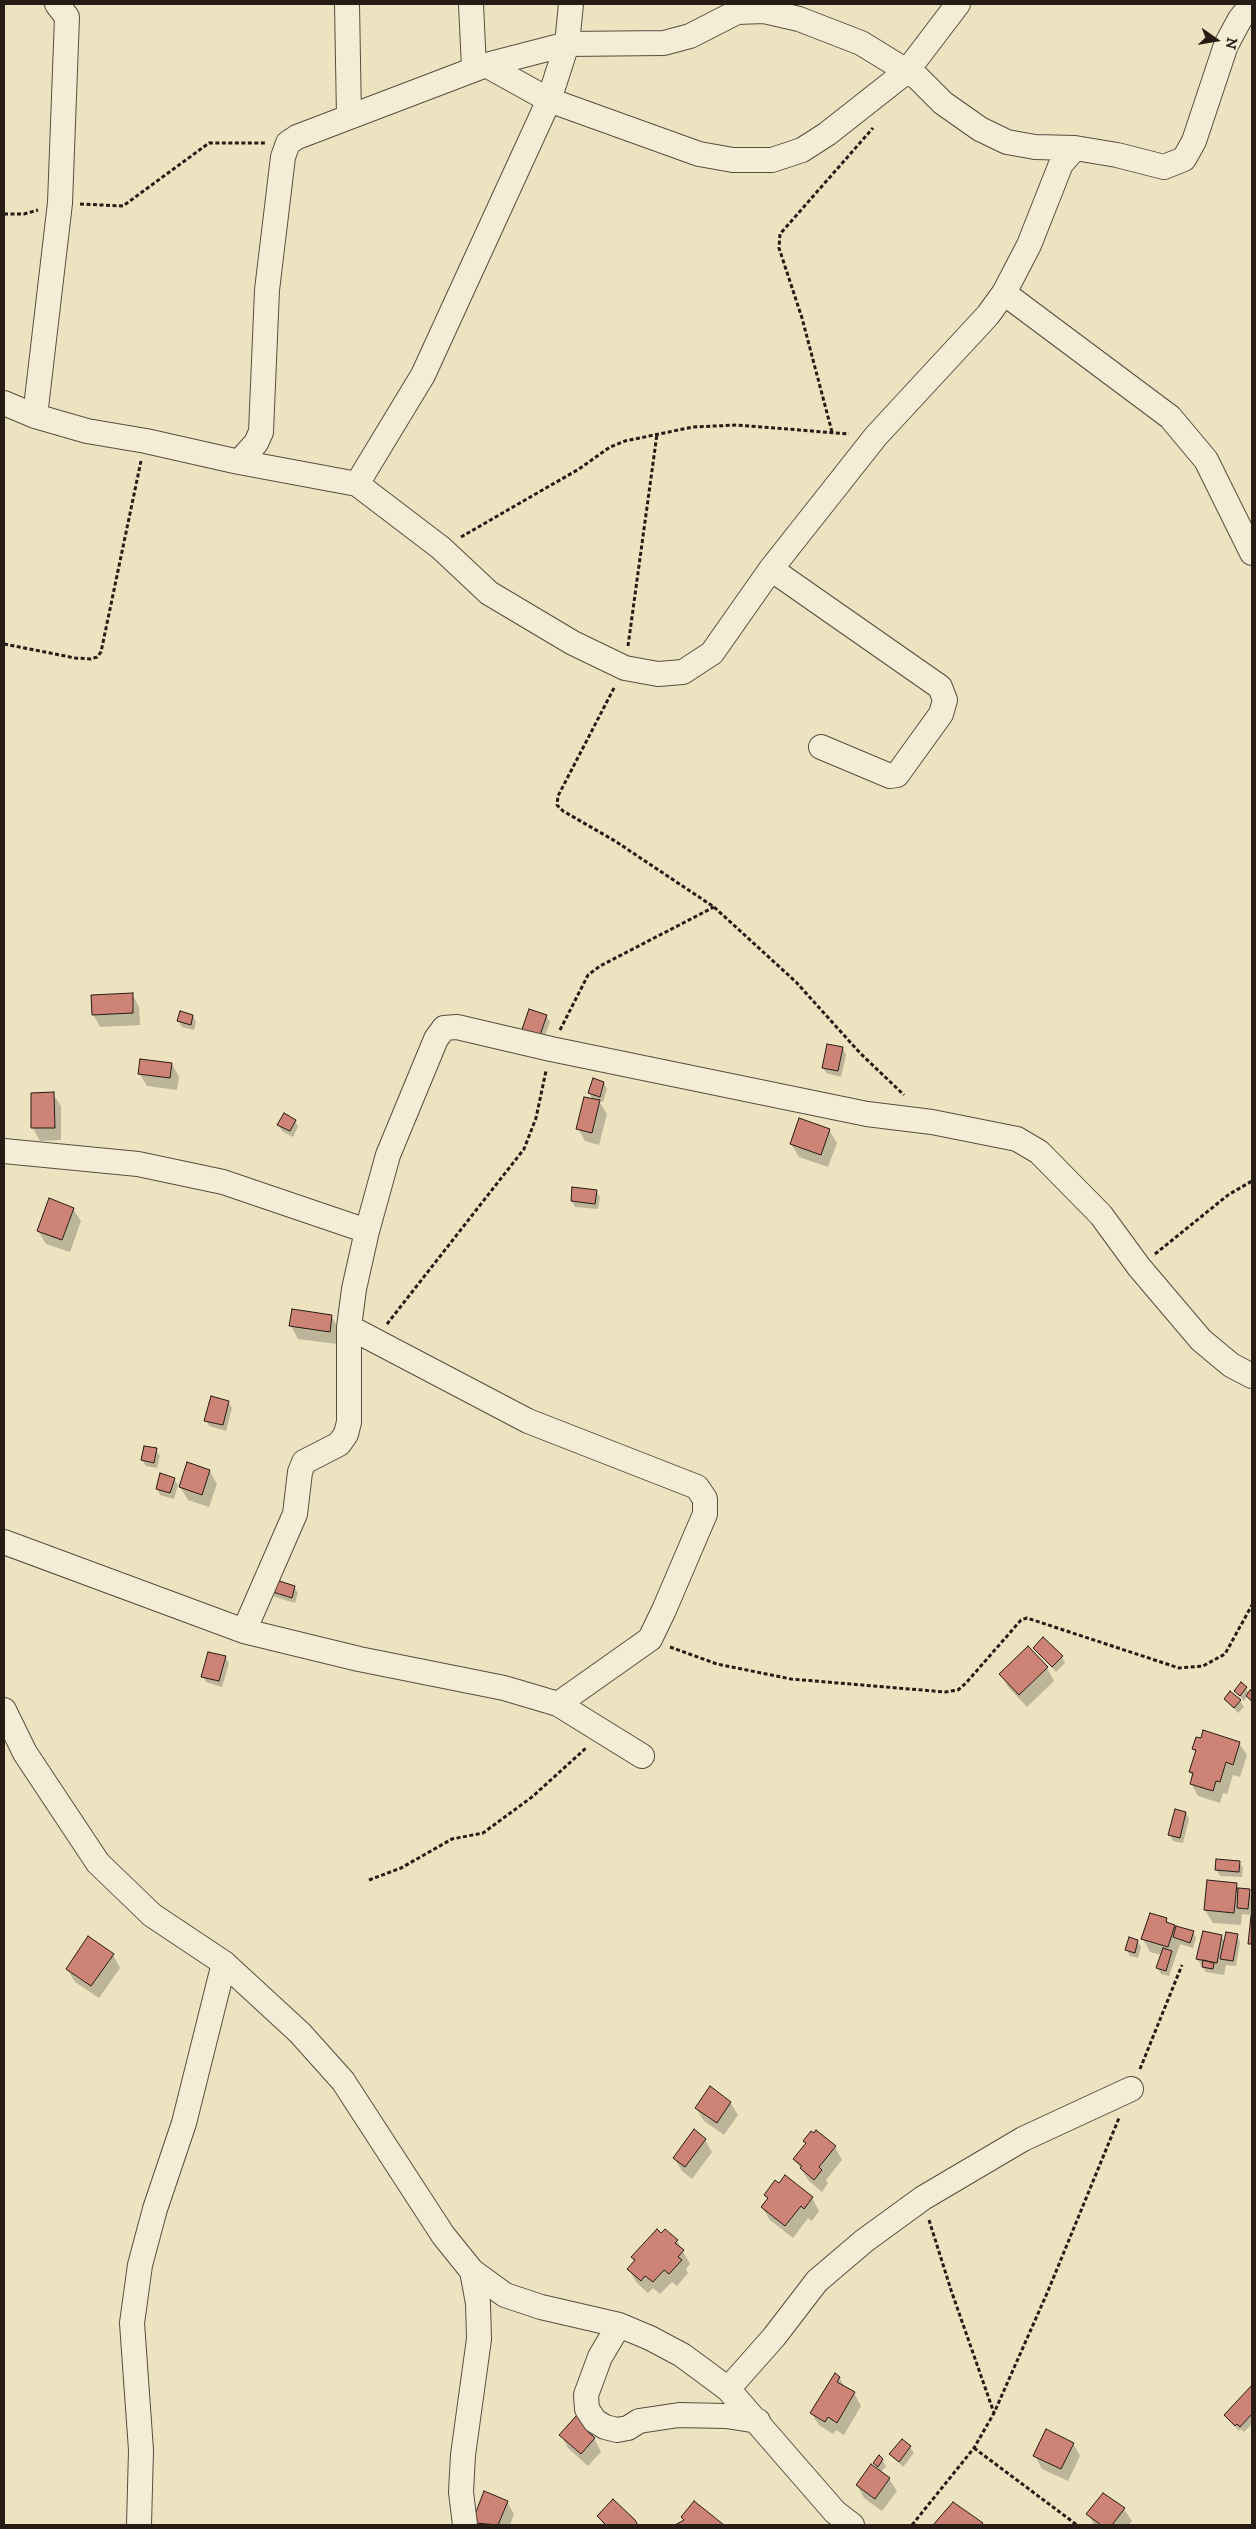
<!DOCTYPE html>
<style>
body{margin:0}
#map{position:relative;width:1256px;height:2529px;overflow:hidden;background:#ede3c0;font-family:"IM FELL DW Pica",serif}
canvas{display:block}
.frame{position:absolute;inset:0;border:5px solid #271b15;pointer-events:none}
.north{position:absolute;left:1191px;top:15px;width:50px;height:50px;-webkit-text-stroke:4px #f3edd6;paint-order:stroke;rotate:103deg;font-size:14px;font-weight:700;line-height:20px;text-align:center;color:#271b15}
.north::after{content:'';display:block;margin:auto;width:18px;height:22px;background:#271b15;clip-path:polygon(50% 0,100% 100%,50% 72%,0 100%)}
</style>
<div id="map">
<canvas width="1256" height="2529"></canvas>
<div class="frame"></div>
<div class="north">N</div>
</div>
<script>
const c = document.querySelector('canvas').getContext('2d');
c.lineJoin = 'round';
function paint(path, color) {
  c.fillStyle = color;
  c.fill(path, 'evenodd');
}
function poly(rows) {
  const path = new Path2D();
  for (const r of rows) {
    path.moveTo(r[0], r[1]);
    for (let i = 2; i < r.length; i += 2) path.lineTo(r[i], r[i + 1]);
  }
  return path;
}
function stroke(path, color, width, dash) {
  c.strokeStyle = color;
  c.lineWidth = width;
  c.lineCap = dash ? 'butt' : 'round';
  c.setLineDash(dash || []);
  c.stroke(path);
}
paint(poly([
 [132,994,139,1007,140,1025,100,1027,93,1014],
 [193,1016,196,1022,194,1030,182,1027,178,1021],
 [546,1016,550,1022,542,1044,526,1038],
 [843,1048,846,1055,841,1077,826,1073,823,1067],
 [172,1064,179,1077,177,1090,147,1086,139,1073],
 [604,1083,607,1089,603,1102,599,1101,607,1114,599,1145,585,1141,578,1128,593,1100,589,1093],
 [53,1094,61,1106,61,1140,40,1141,33,1128],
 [295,1121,298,1127,293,1137,282,1131,279,1125],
 [829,1130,837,1143,828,1167,799,1157,791,1144],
 [596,1191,600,1197,598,1209,575,1207,572,1201],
 [73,1209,81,1221,70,1252,46,1244,38,1231],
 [331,1316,339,1329,337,1344,298,1339,291,1326],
 [228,1402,232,1408,226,1431,209,1426,206,1420],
 [156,1450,160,1456,157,1468,146,1466,142,1460],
 [210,1471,217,1484,209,1507,188,1500,180,1487],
 [174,1479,178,1485,174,1499,160,1495,157,1488],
 [294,1587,298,1593,295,1603,275,1597,271,1591],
 [1034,1648,1062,1657,1065,1663,1056,1672],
 [225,1657,229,1663,222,1687,206,1682,203,1676],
 [1047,1668,1054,1681,1027,1707,1008,1687,1001,1674],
 [1246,1688,1249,1694,1252,1693,1252,1704,1247,1696,1244,1701,1235,1691],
 [1225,1699,1240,1701,1244,1707,1238,1713],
 [1239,1743,1247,1755,1240,1777,1233,1775,1227,1794,1223,1793,1220,1803,1198,1796,1191,1783,1193,1777,1190,1772,1196,1753,1193,1749],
 [1186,1813,1189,1819,1183,1843,1173,1841,1170,1835],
 [1239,1862,1243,1868,1242,1877,1220,1876,1216,1869],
 [1236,1884,1239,1890,1249,1891,1252,1897,1251,1915,1242,1914,1241,1925,1213,1923,1205,1910],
 [1166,1919,1169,1924,1175,1927,1193,1932,1196,1938,1193,1948,1180,1944,1169,1976,1161,1974,1158,1968,1162,1955,1150,1952,1143,1939],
 [1221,1936,1225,1942,1237,1936,1240,1942,1236,1966,1226,1965,1224,1975,1206,1972,1197,1959],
 [1137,1941,1141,1947,1138,1958,1130,1956,1127,1950],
 [113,1955,120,1968,99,1998,75,1982,67,1969],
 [730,2102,738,2115,724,2135,704,2121,696,2108],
 [705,2140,712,2152,692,2179,682,2171,674,2158],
 [805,2141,835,2147,842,2160,826,2180,828,2183,822,2192,809,2181,794,2159,806,2144],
 [765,2195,812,2198,819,2211,812,2221,808,2218,793,2238,770,2220,762,2207,768,2200],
 [665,2230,677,2241,690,2264,686,2269,688,2273,677,2286,672,2282,660,2294,653,2288,648,2293,636,2282,629,2269,635,2262,632,2258],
 [839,2377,845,2388,854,2393,861,2406,844,2435,836,2430,833,2434,819,2425,811,2413],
 [1252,2387,1252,2424,1244,2432,1241,2429,1239,2431,1225,2415],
 [589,2428,601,2452,588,2466,568,2448,561,2435],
 [1073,2443,1080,2456,1068,2481,1042,2469,1035,2456],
 [910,2447,914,2453,903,2467,891,2454],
 [882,2460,886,2466,881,2472,889,2479,897,2491,882,2511,864,2498,857,2485,879,2471,874,2463],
 [613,2501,637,2525,604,2525,599,2516],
 [507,2502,514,2514,510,2525,479,2525,475,2517],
 [1124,2509,1132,2521,1129,2525,1094,2525,1088,2514]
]), '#0003');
const building = poly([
 [133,993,133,1013,92,1015,91,995,133,993],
 [529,1009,547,1015,539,1038,521,1032,529,1009],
 [180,1011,193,1015,191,1025,177,1021,180,1011],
 [827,1044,843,1047,838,1071,822,1068,827,1044],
 [140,1059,172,1063,170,1078,138,1074,140,1059],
 [593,1078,604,1082,600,1097,588,1093,593,1078],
 [54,1092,55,1128,31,1128,31,1093,54,1092],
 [584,1097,600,1100,592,1133,576,1129,584,1097],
 [284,1113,296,1120,290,1131,277,1125,284,1113],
 [799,1118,830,1129,821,1155,790,1144,799,1118],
 [572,1187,597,1190,595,1204,571,1201,572,1187],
 [49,1198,74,1208,62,1240,37,1231,49,1198],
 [292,1309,332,1315,330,1332,289,1326,292,1309],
 [211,1396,229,1401,223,1425,204,1421,211,1396],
 [144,1446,157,1448,154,1463,141,1460,144,1446],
 [187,1462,210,1470,202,1495,179,1487,187,1462],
 [160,1473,175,1478,170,1493,156,1489,160,1473],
 [273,1579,295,1586,292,1598,270,1591,273,1579],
 [1043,1637,1063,1656,1052,1667,1033,1648,1043,1637],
 [1028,1646,1048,1667,1019,1695,999,1674,1028,1646],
 [208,1652,226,1656,219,1681,201,1677,208,1652],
 [1241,1682,1247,1687,1240,1696,1234,1691,1241,1682],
 [1250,1690,1252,1692,1252,1701,1246,1696,1250,1690],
 [1230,1691,1241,1700,1234,1708,1224,1699,1230,1691],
 [1203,1730,1240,1742,1233,1765,1226,1762,1220,1782,1216,1781,1213,1791,1190,1784,1193,1773,1189,1772,1196,1750,1192,1749,1196,1737,1201,1738,1203,1730],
 [1175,1809,1186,1812,1180,1838,1168,1835,1175,1809],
 [1216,1859,1240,1861,1239,1872,1215,1870,1216,1859],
 [1207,1880,1237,1883,1234,1913,1204,1910,1207,1880],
 [1238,1888,1250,1889,1248,1909,1237,1908,1238,1888],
 [1150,1913,1167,1918,1166,1922,1175,1925,1168,1947,1141,1939,1150,1913],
 [1251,1916,1252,1916,1252,1944,1248,1944,1251,1916],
 [1176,1926,1194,1931,1190,1943,1173,1937,1176,1926],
 [1203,1931,1222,1935,1217,1963,1196,1959,1203,1931],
 [1226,1932,1238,1934,1233,1961,1220,1959,1226,1932],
 [88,1936,114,1954,91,1986,66,1969,88,1936],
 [1129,1937,1138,1940,1135,1953,1125,1950,1129,1937],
 [1163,1948,1172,1951,1166,1971,1156,1968,1163,1948],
 [1203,1960,1214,1963,1213,1969,1202,1967,1203,1960],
 [710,2086,731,2102,717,2123,695,2108,710,2086],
 [694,2129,706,2139,685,2167,673,2158,694,2129],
 [816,2130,836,2146,819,2167,822,2170,814,2180,800,2168,802,2166,793,2159,806,2143,803,2141,811,2131,814,2133,816,2130],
 [785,2175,813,2197,804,2209,801,2206,785,2226,761,2207,768,2198,764,2195,775,2180,779,2183,785,2175],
 [657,2229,661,2233,665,2229,678,2240,675,2243,684,2250,678,2257,682,2260,669,2274,664,2270,653,2282,645,2276,641,2281,627,2269,635,2260,631,2257,657,2229],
 [835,2373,840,2377,837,2382,855,2392,837,2423,828,2417,825,2422,810,2413,835,2373],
 [1252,2385,1252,2414,1240,2427,1237,2424,1235,2426,1224,2415,1252,2385],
 [577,2415,590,2427,587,2431,595,2438,581,2454,559,2435,577,2415],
 [1046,2429,1074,2443,1061,2469,1033,2456,1046,2429],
 [902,2439,911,2446,899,2462,889,2454,902,2439],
 [879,2455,883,2459,878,2467,873,2463,879,2455],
 [871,2464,890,2478,875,2499,856,2485,871,2464],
 [484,2491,508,2501,498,2525,476,2523,477,2519,474,2517,484,2491],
 [1103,2493,1125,2508,1112,2525,1101,2525,1086,2514,1103,2493],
 [613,2499,635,2520,638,2525,606,2525,597,2516,613,2499],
 [694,2501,724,2525,675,2525,684,2520,681,2517,694,2501],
 [953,2502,983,2523,981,2525,933,2525,953,2502]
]);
paint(building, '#cd8376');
stroke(building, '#271b15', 1);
const minor = poly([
 [347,4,349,117],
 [471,4,474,68],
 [486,65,549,100,699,154,733,160,772,160,802,150,827,134,907,71,958,4],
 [1004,293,1170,417,1206,460,1252,553],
 [4,403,35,416,87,431,146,441,239,462,357,484,441,548,489,593,573,643,625,668,658,674,683,672,712,653,771,569,876,436,988,315,1004,293,1029,245,1061,164,1075,148],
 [35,416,60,203,67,17,57,4],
 [239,462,256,443,261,432,267,290,283,157,288,143,297,137,486,65,567,44,664,43,690,36,737,12,764,11,799,19,861,43,918,78,943,103,980,129,1007,142,1035,147,1075,148,1117,155,1164,167,1184,159,1194,141,1226,45,1240,19,1252,4],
 [357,484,423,375,549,100,567,44,571,4],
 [771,569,940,687,945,700,941,714,897,775,890,776,821,747],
 [4,1151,138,1164,223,1182,367,1231],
 [349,1327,528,1421,697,1487,705,1499,705,1514,664,1610,650,1639,558,1704],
 [4,1542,244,1631,359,1659,504,1688,558,1704,642,1756],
 [244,1631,295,1514,300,1472,304,1462,339,1444,346,1434,349,1422,349,1327,354,1289,367,1231,388,1155,436,1039,444,1028,457,1027,551,1049,867,1114,932,1122,1017,1139,1039,1152,1101,1215,1139,1267,1201,1340,1231,1365,1252,1376],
 [4,1710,25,1753,98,1863,152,1915,224,1963,300,2033,343,2081,443,2235,472,2271,505,2295,541,2307,619,2325,650,2338,682,2355,728,2389,835,2512,852,2525],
 [619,2325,600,2357,586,2395,587,2409,595,2421,605,2427,617,2430,628,2428,639,2421,679,2415,726,2416,758,2421],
 [728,2389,774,2337,817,2281,864,2241,923,2198,1023,2139,1131,2089],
 [139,2525,141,2450,132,2323,140,2265,155,2209,184,2123,224,1963],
 [465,2525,461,2492,463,2455,479,2339,478,2303,472,2271]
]);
stroke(minor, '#584d40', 26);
stroke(poly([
 [80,204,123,206,209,143,266,143],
 [4,214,24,214,38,210],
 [832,432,802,318,779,248,780,234,873,128],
 [461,537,579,469,610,447,625,441,693,427,737,425,849,434],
 [4,644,75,658,91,659,97,657,101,652,141,461],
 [628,646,657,434],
 [614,688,558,796,557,805,563,811,615,841,714,907,796,982,860,1053,904,1095],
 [560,1030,588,975,600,966,714,907],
 [1155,1254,1228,1195,1252,1181],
 [387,1324,524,1149,536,1118,546,1071],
 [670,1647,717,1664,791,1679,945,1692,958,1690,966,1683,1021,1620,1027,1618,1179,1668,1203,1666,1225,1654,1252,1605],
 [369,1880,401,1868,452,1839,483,1833,532,1797,586,1748],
 [1140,2069,1182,1965],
 [929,2220,951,2290,994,2413],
 [974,2448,1077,2525],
 [912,2525,974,2448,994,2413,1048,2291,1119,2118]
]), '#271b15', 3, [4, 2.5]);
stroke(minor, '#f3edd6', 24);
</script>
